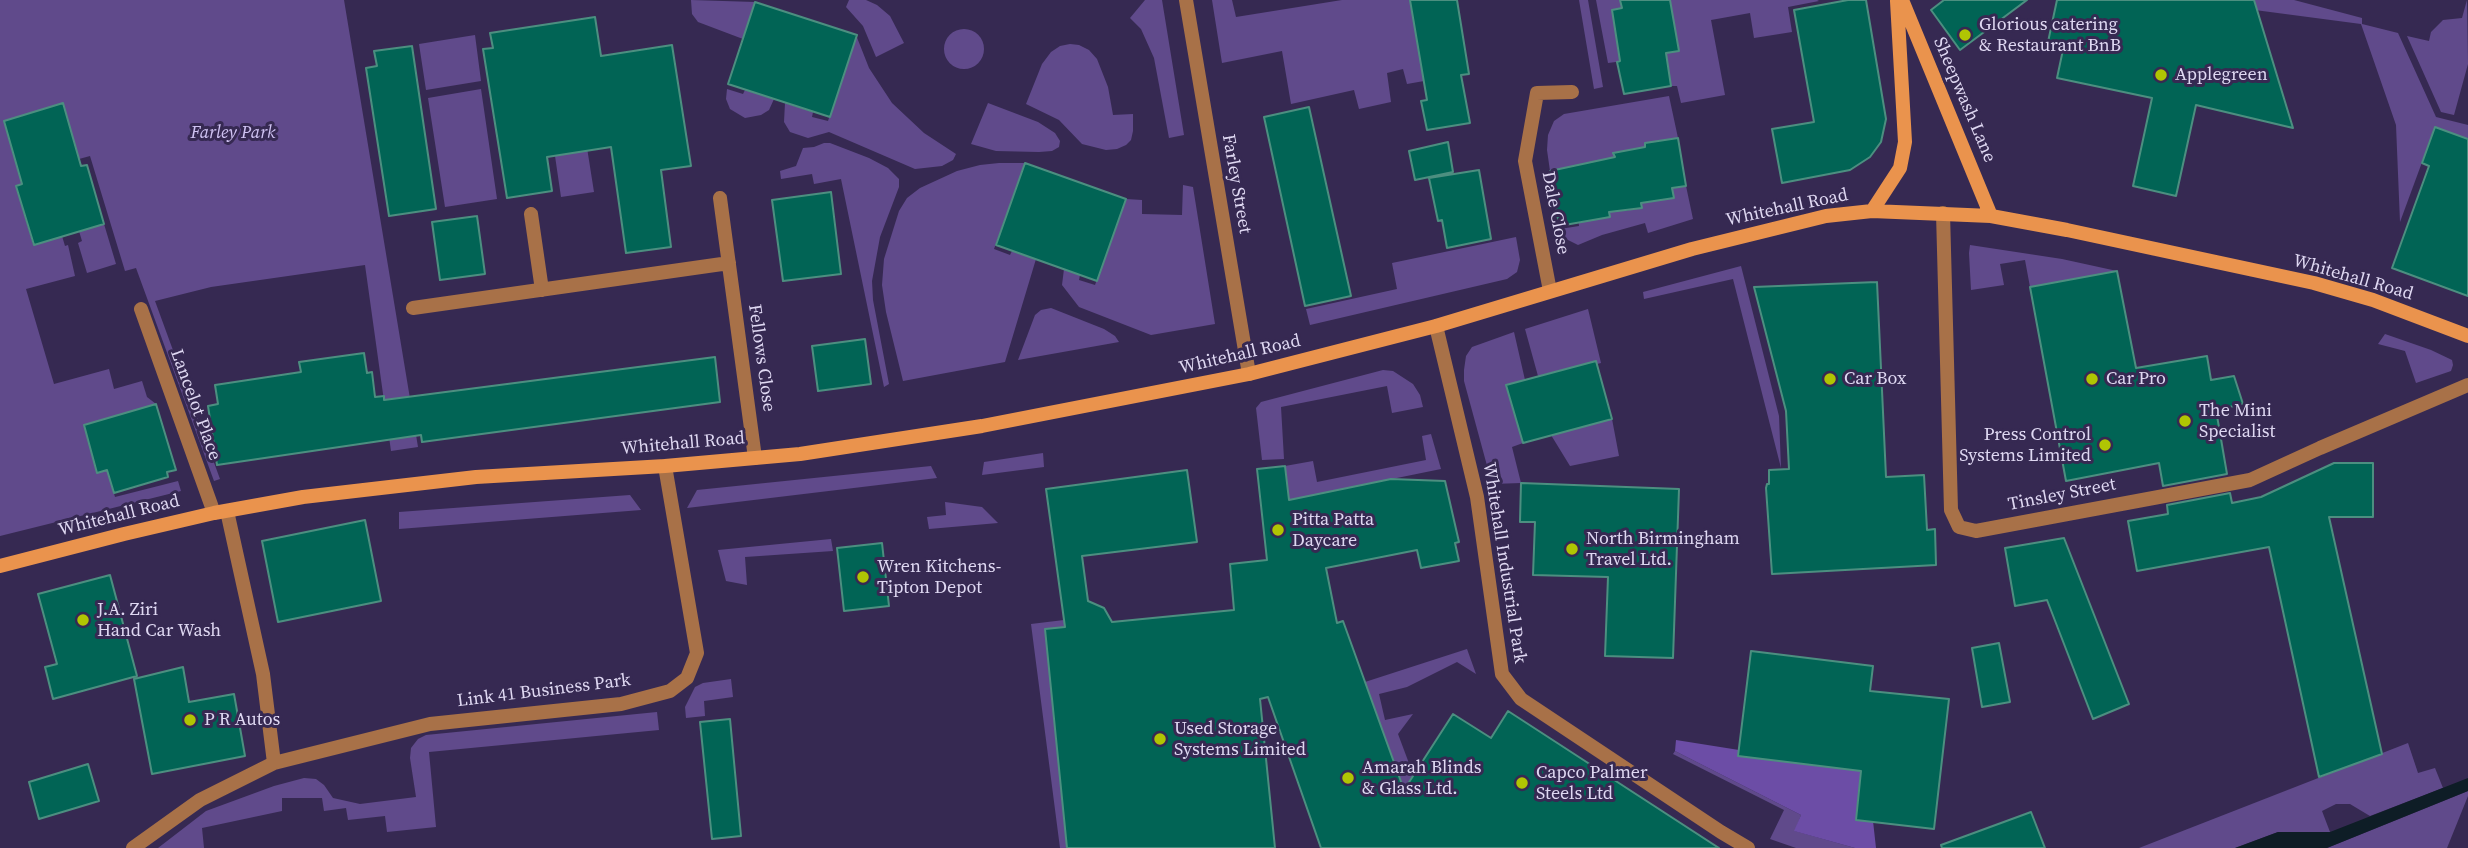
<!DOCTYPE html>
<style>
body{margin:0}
canvas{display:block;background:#362952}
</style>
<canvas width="2468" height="848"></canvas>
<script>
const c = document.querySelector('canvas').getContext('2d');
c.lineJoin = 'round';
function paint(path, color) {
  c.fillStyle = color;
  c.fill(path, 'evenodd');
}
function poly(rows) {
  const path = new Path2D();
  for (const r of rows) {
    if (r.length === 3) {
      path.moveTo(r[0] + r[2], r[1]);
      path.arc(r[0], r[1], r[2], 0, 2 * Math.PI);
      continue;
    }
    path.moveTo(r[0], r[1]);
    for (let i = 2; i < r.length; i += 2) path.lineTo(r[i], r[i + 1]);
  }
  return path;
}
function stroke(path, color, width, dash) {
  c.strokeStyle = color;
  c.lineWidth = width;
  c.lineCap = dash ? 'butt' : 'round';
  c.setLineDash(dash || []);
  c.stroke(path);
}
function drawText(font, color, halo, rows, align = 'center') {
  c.font = font + ' "Source Serif 4",serif';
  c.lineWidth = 6;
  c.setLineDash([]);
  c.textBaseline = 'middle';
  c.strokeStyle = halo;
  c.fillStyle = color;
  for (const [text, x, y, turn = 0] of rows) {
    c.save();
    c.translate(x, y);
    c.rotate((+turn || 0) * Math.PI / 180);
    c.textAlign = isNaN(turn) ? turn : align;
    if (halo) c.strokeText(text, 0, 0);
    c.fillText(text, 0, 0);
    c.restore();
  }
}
paint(poly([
 [0,0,344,0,418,447,391,451,365,265,211,287,155,301,220,479,214,481,136,268,125,271,90,156,79,159,62,104,4,121,22,184,16,186,33,244,62,236,65,246,68,245,75,276,26,289,54,384,109,369,114,389,142,381,147,397,156,404,84,426,107,470,115,497,178,481,181,491,0,536],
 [691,0,755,2,743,39,698,22,692,14],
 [849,0,866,0,877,5,890,16,904,43,876,57,863,26,846,7],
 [1145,0,1162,0,1184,135,1169,138,1154,58,1141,29,1130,18],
 [1212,0,1232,0,1236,17,1342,0,1410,0,1424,81,1407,84,1403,69,1387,73,1391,102,1359,109,1354,90,1291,104,1282,51,1222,63],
 [1579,0,1588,0,1603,87,1594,89],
 [1596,0,1620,0,1622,8,1612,10,1618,48,1631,60,1608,63],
 [1670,0,1817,0,1819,1,1788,7,1792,32,1754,38,1750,13,1711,20,1725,95,1681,103,1677,86,1671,86,1666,53,1679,51],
 [2196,0,2294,0,2362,18,2362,24,2398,33,2436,117,2468,125,2468,139,2435,127,2400,222,2396,125,2361,24,2217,5],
 [2467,0,2468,64,2454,115,2441,112,2407,36,2429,41,2431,32,2443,20,2462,18],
 [567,21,594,192,561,197,536,26],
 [964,49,20],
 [475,35,481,81,426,90,419,44],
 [856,35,869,68,892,103,924,133,956,154,953,160,942,166,915,169,829,132,808,138,790,132,784,122,785,103,813,112,812,117,828,121],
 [1070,44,1079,45,1089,50,1097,59,1108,87,1113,115,1133,114,1133,131,1131,140,1126,145,1117,149,1106,150,1082,144,1059,120,1026,104,1042,64,1051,52,1060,46],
 [481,89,497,199,445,207,428,98],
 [727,89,743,94,745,90,774,99,769,110,761,115,745,118,730,109,726,99],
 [1669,96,1678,138,1645,143,1645,147,1614,153,1615,157,1550,171,1547,150,1548,135,1554,121,1564,114],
 [988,103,1038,122,1055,133,1060,141,1059,147,1052,151,1039,152,996,151,971,144],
 [824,143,830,143,869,158,888,168,899,179,899,187,880,237,872,281,873,300,889,384,884,387,841,179,814,184,812,174,781,179,780,171,796,166,803,148,814,147],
 [999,163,1025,163,994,249,1010,255,1012,251,1036,259,1005,362,903,381,886,312,882,285,884,259,899,211,907,198,920,188,957,171,980,165],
 [1183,185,1193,187,1215,324,1151,335,1079,307,1062,285,1064,269,1080,275,1079,280,1095,285,1126,199,1142,200,1142,214,1182,215],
 [1686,186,1693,219,1648,233,1645,223,1602,235,1578,245,1564,238,1560,229,1579,226,1578,216,1592,220,1610,217,1608,207,1624,211,1642,208,1640,197,1655,201,1673,198,1672,188],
 [104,224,116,264,87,273,78,243,82,241,79,231],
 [1516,237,1520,260,1517,272,1507,279,1310,325,1306,309,1397,289,1392,263],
 [1970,245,2062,259,2117,271,2030,287,2025,260,2000,264,2004,285,1971,290,1969,253],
 [1741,266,1779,416,1781,468,1733,279,1644,299,1643,292],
 [1051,308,1104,329,1115,336,1119,342,1018,360,1035,315,1041,310],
 [1588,309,1601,363,1597,364,1596,361,1538,376,1525,329],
 [1514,332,1525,380,1507,385,1523,443,1512,447,1521,483,1492,484,1464,381,1464,370,1466,356,1472,347],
 [2385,334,2431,350,2452,360,2453,365,2451,371,2416,383,2405,351,2378,344],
 [1383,370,1393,371,1413,384,1420,395,1423,407,1392,413,1387,386,1281,407,1284,459,1262,460,1256,408,1261,402],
 [1612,419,1619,456,1570,466,1551,435],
 [1431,434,1441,469,1289,500,1285,466,1313,461,1317,482,1426,460,1422,436],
 [1043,453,1044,467,982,475,984,462],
 [931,466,937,478,687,508,697,490],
 [630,495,641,510,399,529,399,512],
 [945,502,982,507,998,523,929,529,927,517,946,515],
 [831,539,833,551,745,557,747,585,726,581,718,550],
 [1064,620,1065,627,1045,629,1067,848,1060,848,1031,624],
 [1467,649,1476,674,1457,662,1407,687,1379,694,1385,720,1413,714,1398,734,1425,806,1425,848,1365,682],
 [731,679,733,697,704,701,705,716,686,718,685,707,695,687,703,683],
 [657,712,659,730,429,752,436,827,387,832,385,816,348,820,346,808,324,811,322,798,282,798,282,811,202,828,204,848,158,848,206,811,274,786,304,778,316,779,324,785,333,798,360,804,416,797,410,758,411,748,418,739,426,735],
 [2408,743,2418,773,2435,768,2443,788,2370,816,2350,804,2336,804,2322,811,2330,832,2278,832,2235,848,2139,848],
 [1675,751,1801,815,1795,831,1855,848,1796,848,1770,839,1784,810,1673,754],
 [2468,791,2468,796,2447,848,2327,848]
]), '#604a8b');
paint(poly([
 [1676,740,1739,750,1738,756,1847,769,1861,767,1856,819,1873,821,1876,848,1855,848,1794,831,1801,815,1675,751]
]), '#6c4da6');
paint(poly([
 [2468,778,2468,791,2327,848,2235,848,2278,832,2330,832]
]), '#0e1d26');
const building = poly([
 [1410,0,1457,0,1469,74,1461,75,1470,123,1427,130,1421,101,1427,100,1410,0],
 [1620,0,1670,0,1679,51,1666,53,1671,86,1624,94,1617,62,1620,61,1612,10,1622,8,1620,0],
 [1848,0,1866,0,1886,119,1881,142,1870,157,1850,170,1782,183,1772,129,1814,122,1794,10,1848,0],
 [1944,0,2027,0,1960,50,1931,10,1944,0],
 [2057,0,2254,0,2293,128,2196,105,2176,196,2133,186,2152,98,2057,78,2064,45,2048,42,2057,0],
 [755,2,857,35,830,117,728,84,755,2],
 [595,17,601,56,672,45,691,166,661,170,671,247,626,253,611,147,547,157,552,191,507,198,483,49,493,48,490,33,595,17],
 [412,46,436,209,389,216,366,68,377,66,374,51,412,46],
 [63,103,81,166,87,165,104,224,34,245,16,186,22,184,4,121,63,103],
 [1309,107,1351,296,1305,306,1264,117,1309,107],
 [2435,127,2468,139,2468,296,2392,268,2429,166,2422,163,2435,127],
 [1678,138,1686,186,1672,188,1674,198,1641,203,1642,208,1609,212,1610,217,1559,226,1550,171,1615,157,1613,153,1645,147,1645,143,1678,138],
 [1448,142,1453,172,1415,180,1409,151,1448,142],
 [1025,163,1126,199,1097,281,996,245,1025,163],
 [1479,170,1491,239,1447,248,1442,220,1438,221,1429,178,1479,170],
 [831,192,841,274,783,281,772,200,831,192],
 [477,216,485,274,440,280,432,222,477,216],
 [2117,271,2136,368,2207,356,2211,380,2234,376,2243,404,2216,410,2227,474,2163,486,2159,463,2066,481,2030,287,2117,271],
 [1877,282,1886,477,1924,475,1927,530,1935,529,1936,565,1772,574,1766,488,1767,484,1769,484,1769,470,1789,469,1786,411,1754,287,1877,282],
 [865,339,871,384,818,391,812,346,865,339],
 [364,353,367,373,372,372,375,397,384,396,384,400,715,357,720,402,422,442,421,435,217,465,208,406,218,404,215,385,301,372,299,362,364,353],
 [1596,361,1612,419,1523,443,1506,385,1596,361],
 [156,404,176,470,167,472,168,477,114,493,107,470,97,473,84,425,156,404],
 [2334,463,2373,463,2373,517,2329,517,2382,754,2319,777,2269,547,2137,571,2128,521,2168,514,2167,505,2230,493,2232,503,2261,497,2334,463],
 [1285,466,1289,500,1391,479,1445,481,1459,542,1455,543,1459,561,1421,568,1417,550,1326,568,1337,623,1343,621,1404,790,1453,714,1491,738,1508,711,1719,848,1321,848,1268,697,1260,699,1275,848,1067,848,1045,629,1065,627,1046,489,1187,470,1197,542,1082,556,1088,601,1104,608,1112,622,1234,610,1230,564,1267,560,1257,469,1285,466],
 [1521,483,1679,489,1673,658,1605,656,1608,577,1533,575,1535,522,1520,522,1521,483],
 [365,520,381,601,278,622,262,541,365,520],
 [2064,538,2129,704,2093,719,2047,600,2015,606,2005,548,2064,538],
 [882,543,889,606,844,611,837,548,882,543],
 [110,575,137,676,53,699,45,667,57,664,38,594,110,575],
 [1999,643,2010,702,1982,707,1972,648,1999,643],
 [1751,651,1873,666,1870,691,1949,699,1934,829,1856,820,1861,771,1738,756,1751,651],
 [183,667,189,702,234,694,245,756,152,774,134,679,183,667],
 [730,719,741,836,712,839,700,722,730,719],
 [88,764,99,801,39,819,29,782,88,764],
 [2031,812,2045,848,1942,848,1941,845,2031,812]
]);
paint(building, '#016455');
stroke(building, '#4c8f80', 2);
stroke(poly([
 [1186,0,1249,374],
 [720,198,755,458],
 [1943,213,1951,510,1959,527,1976,531,2250,480,2320,448,2468,385],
 [531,214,542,290],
 [1550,291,1525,161,1537,93,1572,92],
 [413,308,729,263],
 [141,309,214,513],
 [1436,326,1477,497,1502,674,1521,699,1721,832,1748,848],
 [227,511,263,674,274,763],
 [133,848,200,800,274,763,430,724,621,704,670,691,687,678,697,653,665,466]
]), '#a87148', 14);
stroke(poly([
 [1902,0,1991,216],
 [1872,211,1900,168,1905,142,1897,1],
 [0,566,124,534,214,513,303,497,476,477,665,466,800,454,982,426,1249,374,1436,326,1692,249,1826,216,1872,211,1991,216,2067,230,2314,283,2373,300,2468,336]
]), '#ea934d', 14);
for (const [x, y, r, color] of [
 [1965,35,7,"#b0c503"],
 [2161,75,7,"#b0c503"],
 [1830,379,7,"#b0c503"],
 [2092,379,7,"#b0c503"],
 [2185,421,7,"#b0c503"],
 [2105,445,7,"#b0c503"],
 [1278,530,7,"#b0c503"],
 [1572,549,7,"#b0c503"],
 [863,577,7,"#b0c503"],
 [83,620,7,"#b0c503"],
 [190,720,7,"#b0c503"],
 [1160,739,7,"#b0c503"],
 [1348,778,7,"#b0c503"],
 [1522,783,7,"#b0c503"]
]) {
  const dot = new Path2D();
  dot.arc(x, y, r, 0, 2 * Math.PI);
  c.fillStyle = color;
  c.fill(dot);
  stroke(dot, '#362952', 2.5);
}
drawText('18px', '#dfd8f2', '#362952', [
 ["Glorious catering",1979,25],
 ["& Restaurant BnB",1979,46],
 ["Applegreen",2175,75],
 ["Car Box",1844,379],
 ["Car Pro",2106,379],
 ["The Mini",2199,411],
 ["Specialist",2199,432],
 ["Press Control",2091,435,"right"],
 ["Systems Limited",2091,456,"right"],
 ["Pitta Patta",1292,520],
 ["Daycare",1292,541],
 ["North Birmingham",1586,539],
 ["Travel Ltd.",1586,560],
 ["Wren Kitchens-",877,567],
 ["Tipton Depot",877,588],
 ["J.A. Ziri",97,610],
 ["Hand Car Wash",97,631],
 ["P R Autos",204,720],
 ["Used Storage",1174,729],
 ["Systems Limited",1174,750],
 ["Amarah Blinds",1362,768],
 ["& Glass Ltd.",1362,789],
 ["Capco Palmer",1536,773],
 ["Steels Ltd",1536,794]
], 'left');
drawText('18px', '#dfd8f2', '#362952', [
 ["Sheepwash Lane",1964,100,67],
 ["Farley Street",1236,184,80],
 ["Whitehall Road",1787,208,-12],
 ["Dale Close",1555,213,79],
 ["Whitehall Road",2353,278,16],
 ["Whitehall Road",1240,355,-13],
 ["Fellows Close",761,358,82],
 ["Lancelot Place",195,405,70],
 ["Whitehall Road",683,444,-5],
 ["Tinsley Street",2062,495,-11],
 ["Whitehall Road",119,516,-14],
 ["Whitehall Industrial Park",1504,563,81],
 ["Link 41 Business Park",544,691,-7]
]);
drawText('italic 18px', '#d0c3f3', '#362952', [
 ["Farley Park",233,133]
]);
</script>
